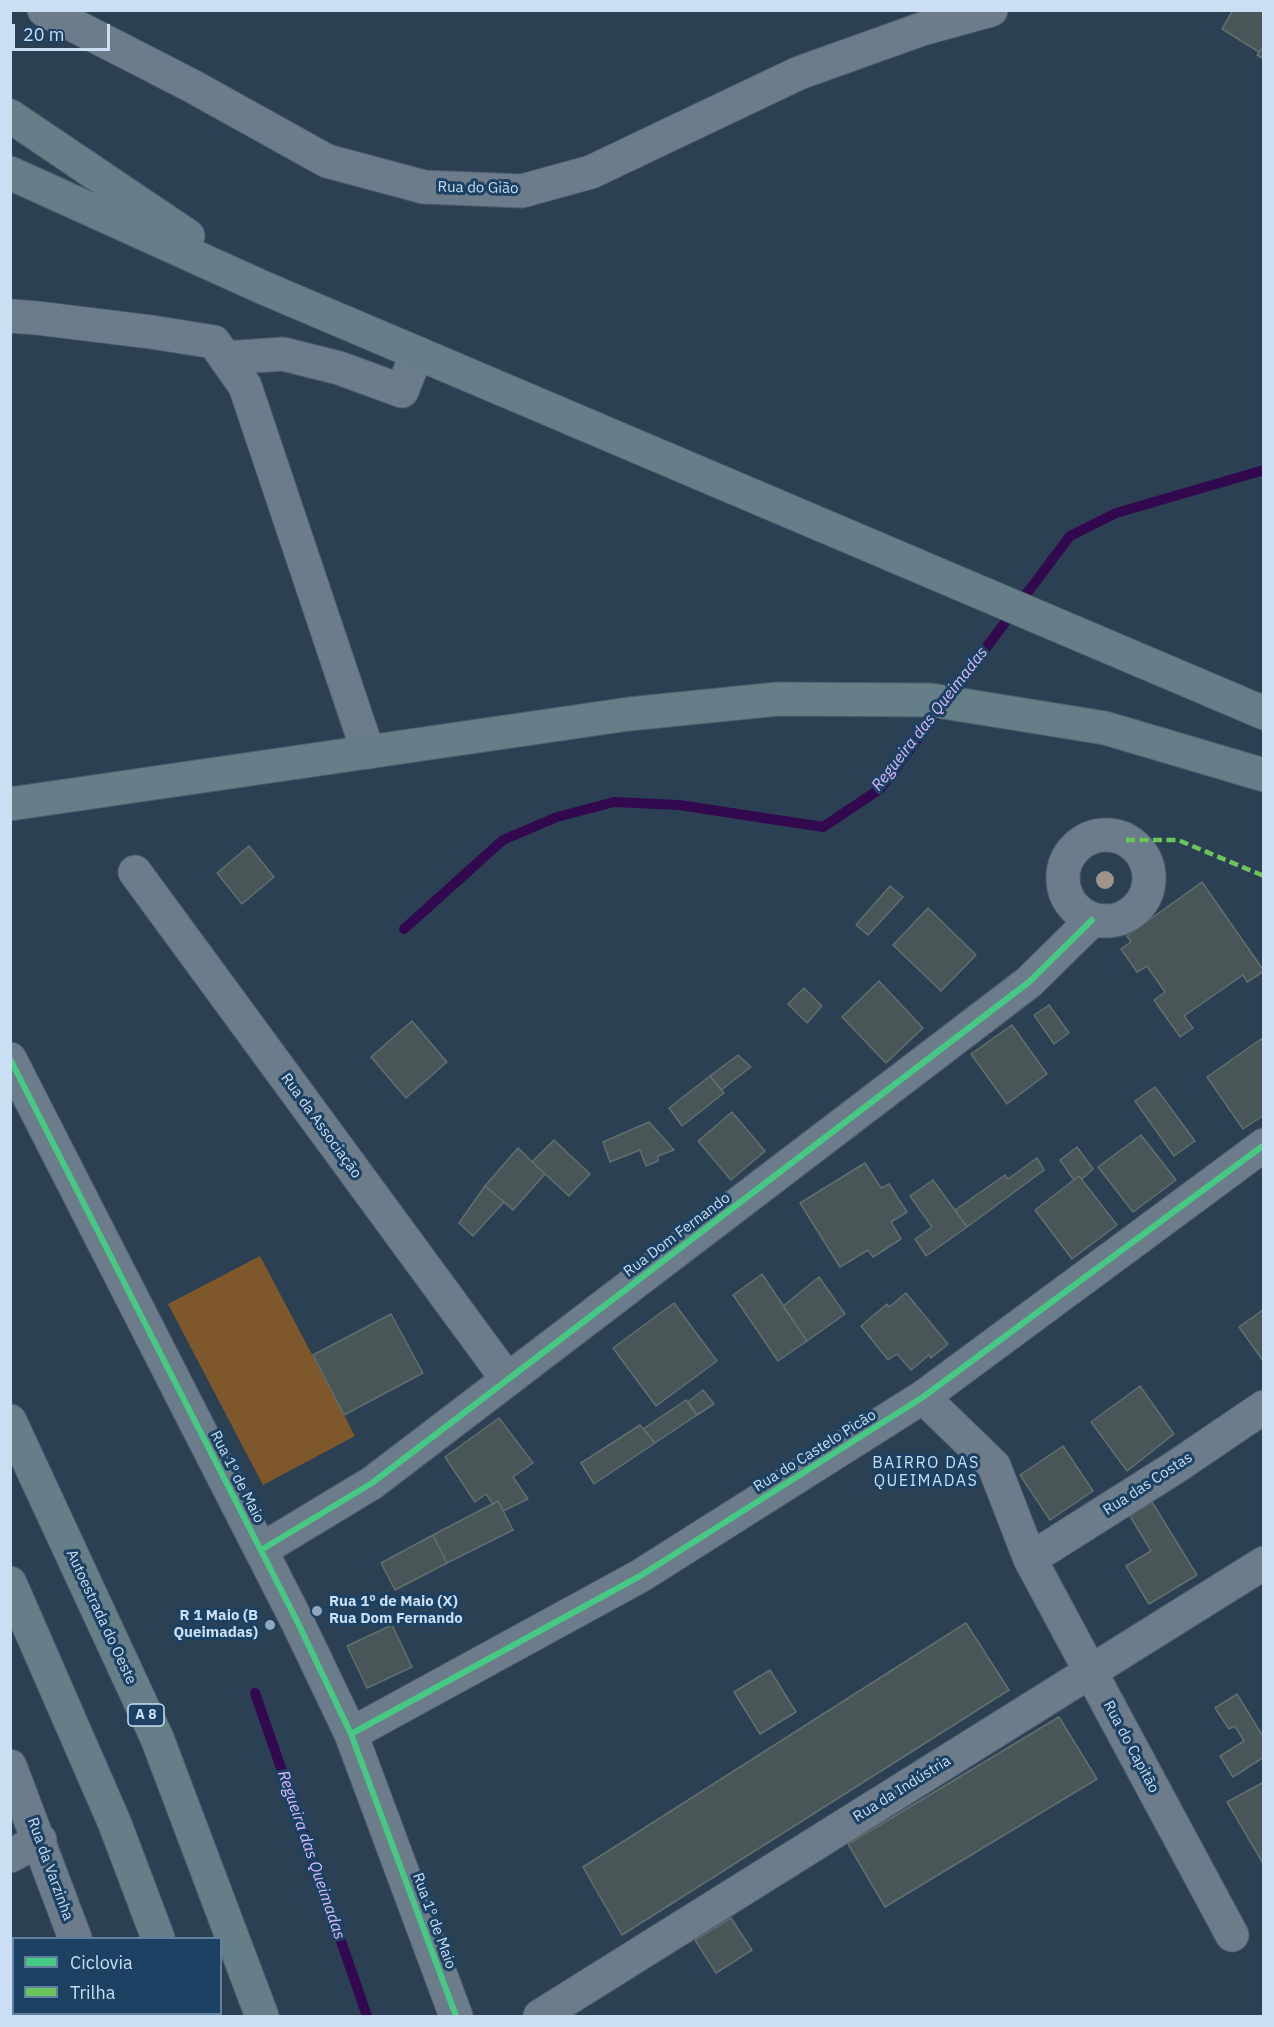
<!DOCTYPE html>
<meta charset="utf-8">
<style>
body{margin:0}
#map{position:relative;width:1274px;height:2027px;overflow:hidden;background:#2c4053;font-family:"IBM Plex Sans",sans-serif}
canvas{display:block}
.frame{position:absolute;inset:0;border:12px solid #cadff3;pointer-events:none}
.legend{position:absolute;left:12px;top:1937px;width:210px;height:78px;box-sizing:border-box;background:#1c4163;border:2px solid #62809d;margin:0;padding:8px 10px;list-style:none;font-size:18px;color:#cadff3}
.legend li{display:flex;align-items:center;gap:12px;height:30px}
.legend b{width:30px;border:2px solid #62809d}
.scale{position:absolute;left:12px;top:24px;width:98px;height:27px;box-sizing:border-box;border:3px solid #cadff3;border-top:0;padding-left:8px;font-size:18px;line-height:21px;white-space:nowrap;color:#cadff3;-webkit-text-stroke:4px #1c4163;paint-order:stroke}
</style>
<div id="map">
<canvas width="1274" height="2027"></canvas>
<div class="frame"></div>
<ul class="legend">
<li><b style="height:8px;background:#46c982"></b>Ciclovia</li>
<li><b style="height:8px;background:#6ac65a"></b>Trilha</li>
</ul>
<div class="scale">20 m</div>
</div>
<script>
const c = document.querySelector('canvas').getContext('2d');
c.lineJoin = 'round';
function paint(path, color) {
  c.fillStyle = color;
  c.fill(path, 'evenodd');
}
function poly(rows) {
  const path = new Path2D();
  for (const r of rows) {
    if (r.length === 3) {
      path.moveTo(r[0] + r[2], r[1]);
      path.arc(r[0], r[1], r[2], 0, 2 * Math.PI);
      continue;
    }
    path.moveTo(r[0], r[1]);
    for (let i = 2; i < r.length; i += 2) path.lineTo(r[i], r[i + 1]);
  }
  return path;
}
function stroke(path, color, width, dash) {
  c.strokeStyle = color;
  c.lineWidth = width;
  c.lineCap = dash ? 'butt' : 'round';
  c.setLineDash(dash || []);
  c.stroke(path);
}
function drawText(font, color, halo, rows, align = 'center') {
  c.font = font + ' "IBM Plex Sans",sans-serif';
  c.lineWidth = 6;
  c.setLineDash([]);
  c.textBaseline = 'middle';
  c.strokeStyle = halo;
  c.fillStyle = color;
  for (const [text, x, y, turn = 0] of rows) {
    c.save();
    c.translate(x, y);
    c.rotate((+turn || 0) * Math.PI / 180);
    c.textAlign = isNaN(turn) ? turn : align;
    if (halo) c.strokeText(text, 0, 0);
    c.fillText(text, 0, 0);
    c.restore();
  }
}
paint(poly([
 [260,1256,355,1436,263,1485,168,1304]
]), '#7e582a');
stroke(poly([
 [404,929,503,840,557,817,614,802,679,805,823,827,880,789,1070,536,1116,513,1264,470],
 [255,1693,367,2016]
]), '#32084f', 10);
const building = poly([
 [1233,10,1264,10,1264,46,1259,52,1222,29,1233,10],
 [1264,46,1264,59,1257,55,1264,46],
 [249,846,274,877,242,904,217,873,249,846],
 [1202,882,1264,971,1247,982,1243,975,1184,1016,1193,1028,1180,1037,1154,1000,1165,992,1147,966,1137,972,1121,949,1131,942,1127,936,1202,882],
 [890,886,903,897,868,935,856,925,890,886],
 [928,908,976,955,941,991,893,945,928,908],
 [879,981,923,1028,886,1063,842,1017,879,981],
 [804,988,822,1006,807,1023,788,1004,804,988],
 [1049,1005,1069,1033,1054,1044,1034,1015,1049,1005],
 [412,1021,447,1062,406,1098,371,1057,412,1021],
 [1012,1025,1047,1074,1007,1104,971,1054,1012,1025],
 [1261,1039,1264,1043,1264,1115,1243,1129,1207,1077,1261,1039],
 [738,1055,751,1067,721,1090,710,1076,738,1055],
 [710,1076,724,1093,682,1126,669,1108,710,1076],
 [1155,1087,1195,1141,1174,1156,1135,1101,1155,1087],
 [732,1112,765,1151,731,1180,698,1141,732,1112],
 [649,1122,674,1150,658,1156,658,1161,646,1166,640,1150,610,1162,603,1142,649,1122],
 [1141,1135,1176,1180,1133,1212,1098,1167,1141,1135],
 [554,1140,590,1174,569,1196,532,1162,554,1140],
 [1077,1147,1093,1169,1082,1179,1079,1176,1074,1180,1060,1160,1077,1147],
 [518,1148,545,1174,513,1210,485,1186,518,1148],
 [1037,1158,1044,1170,967,1227,955,1210,1005,1175,1008,1179,1037,1158],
 [865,1163,881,1188,889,1184,907,1212,891,1222,901,1239,873,1257,868,1250,840,1267,800,1203,865,1163],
 [1079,1176,1117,1225,1072,1259,1035,1210,1079,1176],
 [933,1180,967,1227,926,1256,915,1239,932,1227,910,1196,933,1180],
 [485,1186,504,1202,473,1236,459,1223,485,1186],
 [762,1274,807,1341,778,1361,733,1295,762,1274],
 [819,1277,845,1314,807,1341,783,1306,819,1277],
 [906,1293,948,1344,931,1358,929,1355,911,1370,897,1354,888,1360,861,1326,887,1304,889,1307,906,1293],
 [674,1303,717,1361,656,1406,613,1348,674,1303],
 [1264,1309,1264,1362,1239,1327,1264,1309],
 [391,1314,423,1373,344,1415,313,1355,391,1314],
 [1140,1386,1174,1434,1127,1471,1091,1422,1140,1386],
 [703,1390,714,1404,697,1415,688,1402,703,1390],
 [686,1400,697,1415,655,1443,643,1429,686,1400],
 [499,1418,533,1463,513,1477,528,1499,503,1511,498,1501,493,1504,486,1494,475,1502,445,1457,499,1418],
 [640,1425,655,1443,594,1484,581,1463,640,1425],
 [1063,1446,1093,1491,1050,1520,1020,1475,1063,1446],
 [498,1501,513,1530,447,1563,433,1535,498,1501],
 [1152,1502,1197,1575,1149,1604,1126,1566,1151,1551,1130,1516,1152,1502],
 [433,1535,447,1563,395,1590,381,1563,433,1535],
 [966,1623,1009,1690,622,1935,583,1867,966,1623],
 [392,1625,412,1667,367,1688,347,1646,392,1625],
 [770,1670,796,1712,760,1734,734,1692,770,1670],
 [1237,1694,1264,1738,1264,1757,1233,1777,1220,1756,1244,1741,1235,1726,1229,1729,1215,1708,1237,1694],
 [1059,1717,1097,1779,885,1907,848,1844,1059,1717],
 [1264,1782,1264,1865,1227,1802,1264,1782],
 [731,1918,752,1950,716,1973,695,1940,731,1918]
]);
paint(building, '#495657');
stroke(building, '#616f6e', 1.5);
const minor = poly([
 [44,10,192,86,327,161,424,187,522,191,591,172,799,73,922,29,991,10],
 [10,316,37,318,151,332,214,342,245,386,368,752],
 [225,358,283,354,339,368,402,391,417,353],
 [1106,878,43],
 [135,872,507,1379],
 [10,1059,297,1621,351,1734,456,2016],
 [923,1397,994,1466,1030,1559,1232,1935],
 [261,1550,372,1483,1029,982,1092,920],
 [1030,1559,1174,1468,1264,1407],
 [351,1734,640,1576,923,1397,1264,1145],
 [10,1766,75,1938],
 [10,1856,40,1840],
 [102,2014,104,2016],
 [540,2016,1264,1563]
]);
const highway = poly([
 [10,116,188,236],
 [10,173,264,288,1264,713],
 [10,804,629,714,778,699,931,700,1105,728,1264,775],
 [10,1421,157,1738,262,2016],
 [10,1583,115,1824,158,1938],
 [185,2014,186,2016]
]);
stroke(minor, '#4c5e6e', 35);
stroke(highway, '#4c5e6e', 35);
stroke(minor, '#6d7c8b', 33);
stroke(highway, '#657e87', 33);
stroke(poly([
 [1126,840,1178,840,1264,876]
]), '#6ac65a', 4.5, [9, 4.5]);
stroke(poly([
 [10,1059,297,1621,351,1734,456,2016],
 [261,1550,372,1483,1029,982,1092,920],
 [351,1734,640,1576,923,1397,1264,1145]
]), '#46c982', 6);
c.fillStyle = '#9e9488';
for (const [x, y] of [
 [1105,880]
]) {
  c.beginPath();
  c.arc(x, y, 9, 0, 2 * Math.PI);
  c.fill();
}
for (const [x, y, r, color] of [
 [317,1611,6,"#93a7bb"],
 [270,1625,6,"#93a7bb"]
]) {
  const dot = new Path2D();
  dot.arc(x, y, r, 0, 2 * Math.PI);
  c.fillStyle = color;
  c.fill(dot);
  stroke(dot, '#1c4163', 2);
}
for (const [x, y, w] of [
 [146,1715,36]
]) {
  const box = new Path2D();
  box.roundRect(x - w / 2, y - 11, w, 22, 4.5);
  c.fillStyle = '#1c4163';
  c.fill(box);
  stroke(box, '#cadff3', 1.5);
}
drawText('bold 14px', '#cadff3', null, [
 ["A 8",146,1715]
]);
drawText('15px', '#cadff3', '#1c4163', [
 ["Rua do Gião",478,188,1],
 ["Rua da Associação",321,1126,54],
 ["Rua Dom Fernando",677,1235,-37],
 ["Rua do Castelo Picão",815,1451,-32],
 ["Rua 1º de Maio",237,1477,63],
 ["Rua das Costas",1148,1484,-33],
 ["Autoestrada do Oeste",101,1617,65],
 ["Rua do Capitão",1131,1747,62],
 ["Rua da Indústria",902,1789,-32],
 ["Rua da Varzinha",50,1869,70],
 ["Rua 1º de Maio",434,1921,70]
]);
drawText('bold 15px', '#cadff3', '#1c4163', [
 ["Rua 1º de Maio (X)",329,1602],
 ["Rua Dom Fernando",329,1619],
 ["R 1 Maio (B",258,1616,"right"],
 ["Queimadas)",258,1633,"right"]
], 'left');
drawText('italic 16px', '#dcbcfb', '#1c4163', [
 ["Regueira das Queimadas",930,719,-52],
 ["Regueira das Queimadas",311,1855,71]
]);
c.letterSpacing = '1.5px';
drawText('16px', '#cadff3', '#1c4163', [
 ["BAIRRO DAS",926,1463],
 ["QUEIMADAS",926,1481]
]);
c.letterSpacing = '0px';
</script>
